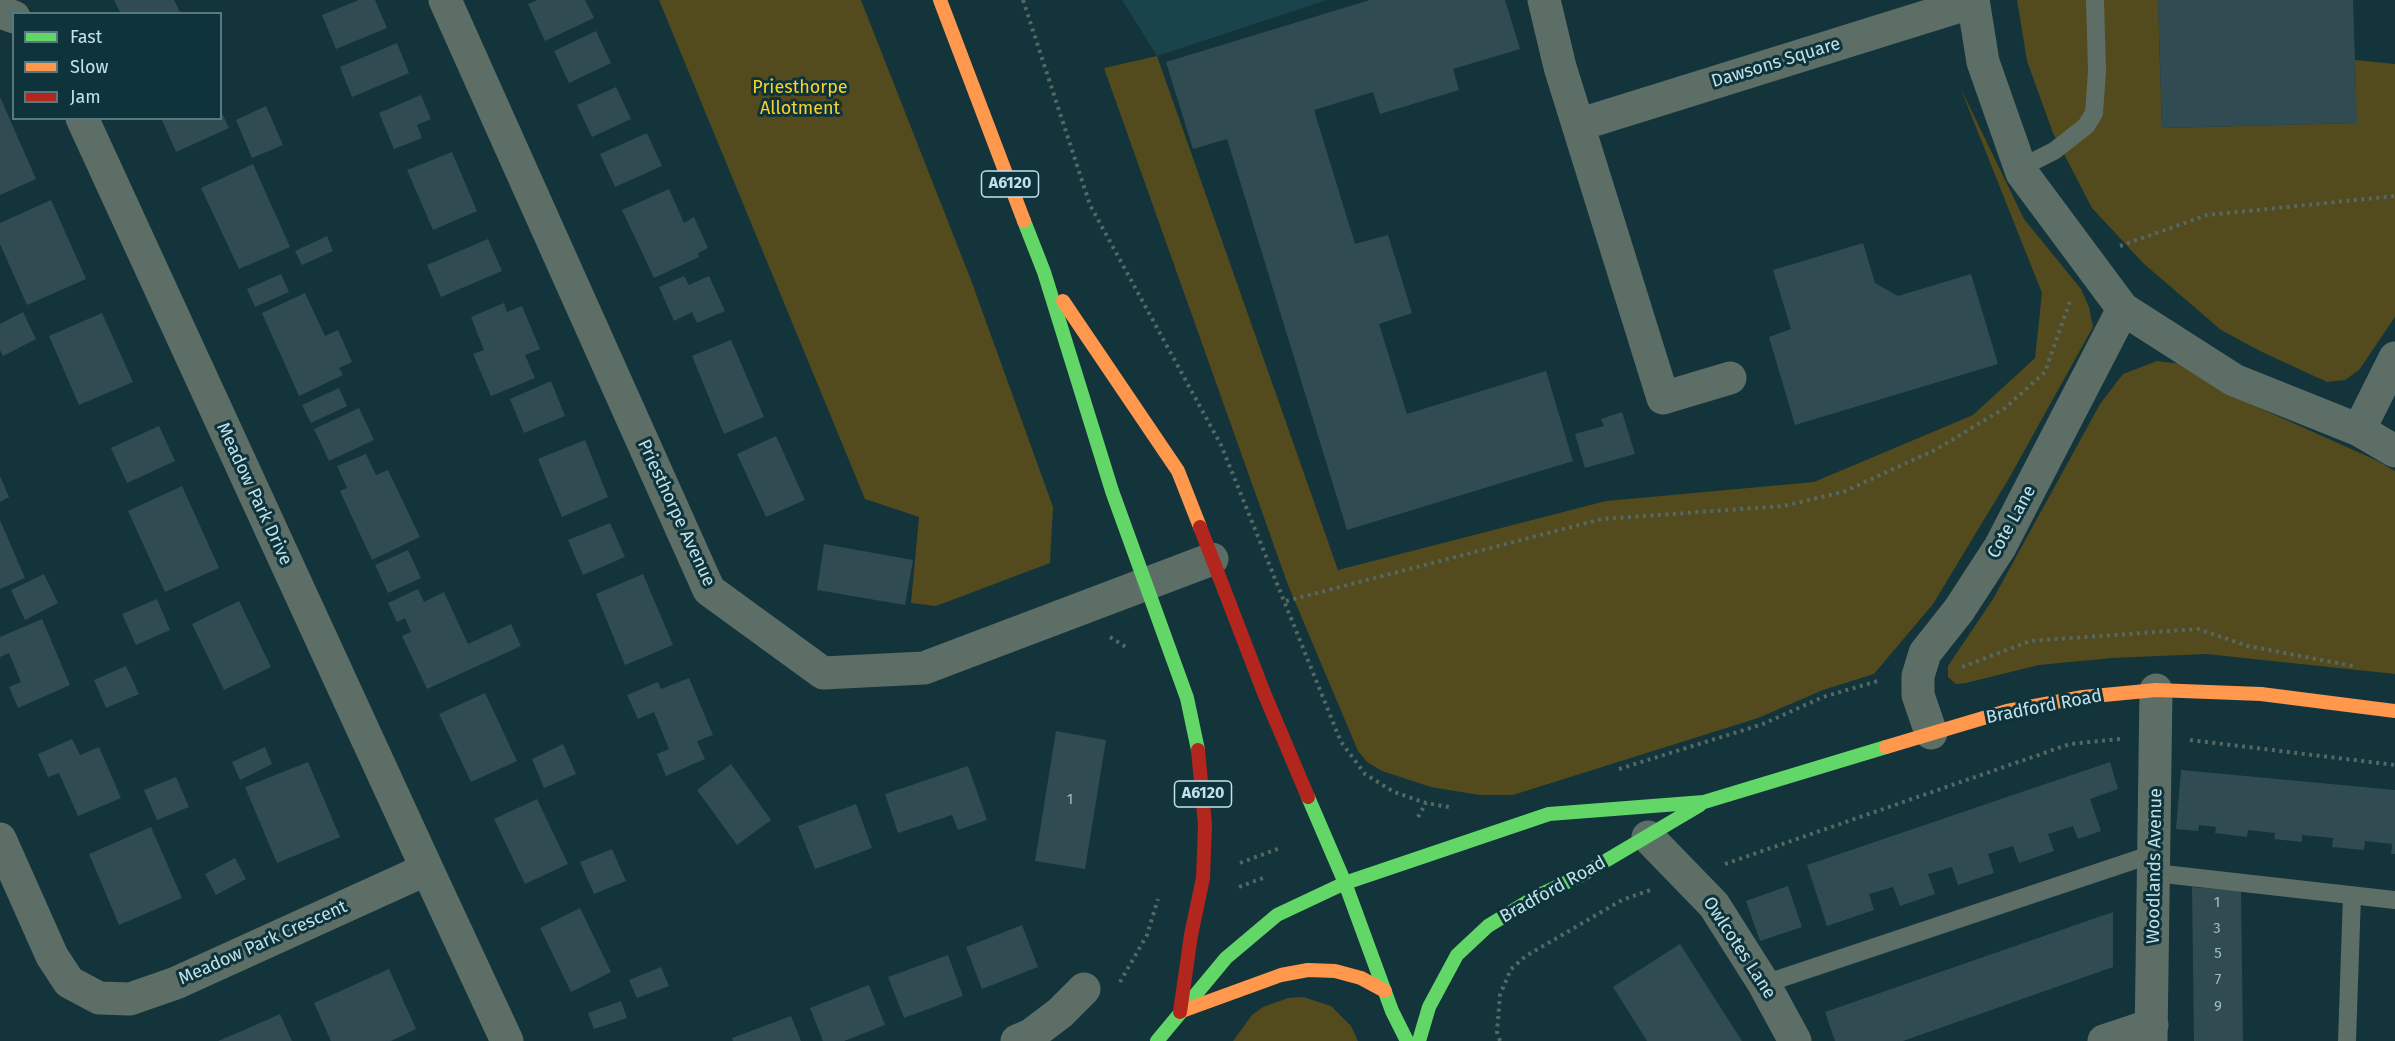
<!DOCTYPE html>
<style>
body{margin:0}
#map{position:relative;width:2395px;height:1041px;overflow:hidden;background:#13343a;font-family:"Fira Sans",sans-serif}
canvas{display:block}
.legend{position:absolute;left:12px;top:12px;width:210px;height:108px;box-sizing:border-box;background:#0e333b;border:2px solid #567981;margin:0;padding:8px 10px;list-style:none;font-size:18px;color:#c1e2ea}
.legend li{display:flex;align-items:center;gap:12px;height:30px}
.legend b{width:30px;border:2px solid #567981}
</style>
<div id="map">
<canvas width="2395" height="1041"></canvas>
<ul class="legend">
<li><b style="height:8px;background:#63d668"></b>Fast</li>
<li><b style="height:8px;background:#ff974d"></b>Slow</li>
<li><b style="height:8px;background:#b3261e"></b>Jam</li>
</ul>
</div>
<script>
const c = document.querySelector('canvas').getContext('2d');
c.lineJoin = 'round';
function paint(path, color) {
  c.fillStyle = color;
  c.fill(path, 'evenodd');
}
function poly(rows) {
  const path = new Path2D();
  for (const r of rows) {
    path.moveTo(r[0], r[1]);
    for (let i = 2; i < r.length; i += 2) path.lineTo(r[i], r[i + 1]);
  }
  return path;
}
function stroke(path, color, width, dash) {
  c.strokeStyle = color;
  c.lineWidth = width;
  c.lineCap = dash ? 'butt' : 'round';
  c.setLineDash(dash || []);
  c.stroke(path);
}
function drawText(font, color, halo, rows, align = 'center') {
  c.font = font + ' "Fira Sans",sans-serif';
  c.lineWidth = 6;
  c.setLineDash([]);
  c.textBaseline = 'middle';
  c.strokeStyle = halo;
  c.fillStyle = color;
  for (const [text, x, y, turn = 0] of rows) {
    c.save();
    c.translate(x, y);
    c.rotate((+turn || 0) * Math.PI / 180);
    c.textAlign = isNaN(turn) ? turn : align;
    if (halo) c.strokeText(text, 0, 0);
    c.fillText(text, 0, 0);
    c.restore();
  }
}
paint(poly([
 [1122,0,1327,0,1157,56]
]), '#19444c');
paint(poly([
 [659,0,861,0,971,280,1053,507,1050,563,936,606,911,603,919,517,865,499],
 [2017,0,2158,0,2162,128,2356,123,2355,60,2395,64,2395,317,2359,370,2345,380,2327,382,2260,351,2221,330,2143,263,2092,208,2053,133,2027,61],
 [1157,56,1338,570,1606,501,1814,482,1973,415,2035,358,2042,293,1960,87,2024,219,2081,289,2089,307,2093,327,2008,480,1933,604,1874,674,1823,690,1758,718,1513,795,1479,795,1431,787,1382,771,1367,762,1358,751,1288,585,1104,68],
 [2157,361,2181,364,2235,397,2378,461,2395,471,2395,674,2206,654,2112,658,2039,665,1966,683,1956,684,1948,677,1948,666,1993,599,2100,404,2123,374],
 [1303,997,1331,1006,1351,1026,1358,1041,1233,1041,1252,1015,1263,1007,1288,998]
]), '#534a1d');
paint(poly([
 [114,0,174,0,181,14,121,14],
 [359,0,375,0,387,28,336,49,322,15],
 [537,0,585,0,594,18,545,41,528,4],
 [1370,0,1505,0,1520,49,1453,69,1459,90,1380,114,1373,92,1314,110,1355,244,1388,235,1412,313,1379,324,1407,414,1546,371,1573,461,1347,530,1227,139,1193,149,1166,62],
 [2158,0,2353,0,2357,123,2162,128],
 [596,31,611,63,569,83,554,51],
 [397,43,409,73,352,97,340,67],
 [616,87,631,119,592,137,577,105],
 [421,95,431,119,417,125,422,138,394,149,379,113],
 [0,97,36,179,0,195],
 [266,106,283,145,252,158,236,120],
 [220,109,229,128,176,152,161,118,220,118],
 [647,133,662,166,615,187,600,154],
 [452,152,477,211,433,230,407,170],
 [253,164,290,247,239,269,201,188],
 [669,189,684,223,694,217,708,248,698,253,699,257,654,278,622,210],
 [51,200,86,279,27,305,0,244,0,223],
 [327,236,333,251,302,265,295,251],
 [488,239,502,271,441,297,427,265],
 [1863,243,1875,283,1898,296,1971,274,1998,364,1795,425,1769,337,1791,329,1773,270],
 [281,274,289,292,255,307,247,289],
 [684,276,689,285,709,276,725,311,697,323,692,312,674,321,659,287],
 [305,293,325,336,338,330,352,362,339,368,343,375,299,396,262,313],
 [504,303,507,312,522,306,540,349,525,355,535,378,491,396,473,354,484,350,471,317],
 [23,312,36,339,3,356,0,350,0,324],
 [102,313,133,382,79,405,49,336],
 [731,340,764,417,724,434,692,356],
 [551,381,565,416,524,433,510,399],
 [339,388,347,406,311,423,302,405],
 [359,408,374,440,329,461,314,429],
 [1622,412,1635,454,1585,468,1575,434,1604,426,1601,419],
 [159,426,175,461,127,483,111,448],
 [776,436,805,500,766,517,737,454],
 [585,440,608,497,562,517,538,459],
 [366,454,376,475,388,470,420,537,372,560,340,491,347,488,337,466],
 [0,476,9,497,0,502],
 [182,486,219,568,165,592,128,511],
 [0,520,25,578,0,589],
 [610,523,625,557,583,575,568,540],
 [824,544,913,560,905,605,817,590],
 [408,550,421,578,388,593,375,565],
 [44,574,58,603,25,620,11,590],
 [643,574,673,645,625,665,596,594],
 [418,589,424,602,444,592,468,644,511,624,521,646,427,689,402,636,411,632,405,618,397,622,388,603],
 [157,599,170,630,136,645,122,614],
 [239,601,271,667,224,690,192,624],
 [42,619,70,685,18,708,9,687,21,682,9,653,0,657,0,637],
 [126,666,139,694,106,708,94,680],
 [689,678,713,735,697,741,705,759,666,776,657,754,669,749,654,712,638,719,627,695,658,682,661,689],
 [485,693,517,761,471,782,439,714],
 [1056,731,1106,740,1085,869,1035,861],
 [72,739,80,755,99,747,121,798,78,816,59,773,48,777,38,754],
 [563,744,576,774,544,788,532,759],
 [265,747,272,764,240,780,232,762],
 [308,762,340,837,277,863,245,787],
 [2110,762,2118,789,2090,799,2101,831,2078,839,2073,826,2048,834,2054,851,2019,863,2013,846,1988,854,1994,873,1958,885,1952,867,1928,874,1935,894,1900,906,1893,887,1869,894,1874,910,1827,926,1807,865],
 [731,764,771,820,737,845,697,790],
 [968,766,987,820,958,830,952,815,898,833,885,794],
 [2181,770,2395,790,2395,854,2391,854,2392,844,2365,841,2364,850,2332,847,2333,838,2302,835,2302,842,2274,839,2275,833,2248,830,2247,837,2215,833,2216,827,2199,825,2198,831,2176,829],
 [176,777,189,807,157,820,144,790],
 [537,799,568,864,525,884,494,819],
 [856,804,872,848,815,869,798,826],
 [151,827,182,898,119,925,89,854],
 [612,849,626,881,594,894,580,862],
 [235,858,246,879,216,895,205,874],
 [1788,886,1802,927,1760,941,1746,901],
 [2192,887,2241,891,2243,1041,2194,1041],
 [580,908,611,972,571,992,540,928],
 [2113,912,2113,967,1903,1041,1835,1041,1825,1012],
 [1022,925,1038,967,982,989,966,947],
 [1680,944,1742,1041,1647,1041,1613,987],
 [948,955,963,996,904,1018,888,977],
 [661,967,669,986,637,998,629,980],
 [389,969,416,1029,391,1041,331,1041,314,1003],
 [869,985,885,1025,844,1041,823,1041,810,1008],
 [621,1001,627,1018,594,1029,588,1013],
 [280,1014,292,1041,218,1041,244,1030],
 [791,1016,801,1041,733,1041,732,1038]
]), '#304c52');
stroke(poly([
 [1023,0,1090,205,1221,445,1341,742,1365,774,1394,792,1426,803,1449,807],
 [2120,246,2207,215,2395,196],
 [1286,601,1602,519,1783,506,1843,492,1935,450,2005,408,2045,372,2070,301],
 [1110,637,1129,649],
 [1962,667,2030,641,2198,629,2248,646,2353,666],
 [2190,740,2395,765],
 [1619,769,1763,724,1823,697,1881,680],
 [1418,817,1426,803],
 [1240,863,1280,848],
 [1725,864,2070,744,2120,739],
 [1239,887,1263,878],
 [1120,982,1147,935,1158,899],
 [1500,1041,1497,1032,1500,995,1511,969,1526,956,1622,900,1650,890]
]), '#556864', 4, [3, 4.5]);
stroke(poly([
 [2020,168,2054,151,2086,126,2094,113,2097,71,2095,0],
 [2155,873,2395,900],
 [1764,984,2156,853],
 [2347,1041,2352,895]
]), '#5d6e67', 18);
stroke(poly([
 [445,0,709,590,823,673,924,668,1212,559],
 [1544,0,1560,67,1663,398,1730,378],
 [1973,0,1983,62,2022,173,2123,309,2234,380,2359,430,2395,451],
 [0,12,14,17],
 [82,118,427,869],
 [1578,125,1973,2],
 [2359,430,2395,358],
 [1931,733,1918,695,1918,676,1925,653,1959,610,2000,547,2123,309],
 [1648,837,1714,905,1764,984,1795,1041],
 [0,839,52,956,69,982,99,998,130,999,176,983,427,869,507,1041],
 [1017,1041,1031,1035,1060,1013,1084,989],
 [2104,1041,2152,1025],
 [2151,1041,2156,690]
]), '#5d6e67', 33);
stroke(poly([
 [1024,221,1044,272,1112,491,1187,698,1198,750],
 [1308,797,1345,883,1392,1011,1407,1041],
 [1345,883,1549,814,1704,802,1886,747],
 [1157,1041,1226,958,1277,915,1345,883],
 [1419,1041,1429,1007,1457,955,1488,926,1537,896,1580,876,1700,805]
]), '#63d668', 14);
stroke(poly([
 [940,0,1024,221],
 [1063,301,1178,471,1200,527],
 [1886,747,2007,711,2083,697,2156,690,2261,694,2395,711],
 [1182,1011,1281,975,1308,970,1335,971,1361,978,1385,991]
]), '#ff974d', 14);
stroke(poly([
 [1200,527,1264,693,1308,797],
 [1180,1012,1191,935,1203,878,1205,825,1198,750]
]), '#b3261e', 14);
drawText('15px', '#9dbcc4', null, [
 ["1",1070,800],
 ["1",2217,903],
 ["3",2217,929],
 ["5",2218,954],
 ["7",2218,980],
 ["9",2218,1007]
]);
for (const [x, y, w] of [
 [1010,184,57],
 [1203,794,57]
]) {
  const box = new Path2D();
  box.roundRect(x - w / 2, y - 13, w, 26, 4.5);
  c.fillStyle = '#0e333b';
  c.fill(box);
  stroke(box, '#c1e2ea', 1.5);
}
drawText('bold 16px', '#c1e2ea', null, [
 ["A6120",1010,184],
 ["A6120",1203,794]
]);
drawText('18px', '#c1e2ea', '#0e333b', [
 ["Dawsons Square",1776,63,-17],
 ["Meadow Park Drive",254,494,65],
 ["Priesthorpe Avenue",676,513,65],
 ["Cote Lane",2012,522,-61],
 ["Bradford Road",2044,707,-11],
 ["Woodlands Avenue",2155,866,-89],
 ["Bradford Road",1553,890,-29],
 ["Meadow Park Crescent",263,943,-24],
 ["Owlcotes Lane",1739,948,57]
]);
drawText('18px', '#fad22b', '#0e333b', [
 ["Priesthorpe",800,88],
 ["Allotment",800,109]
]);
</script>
